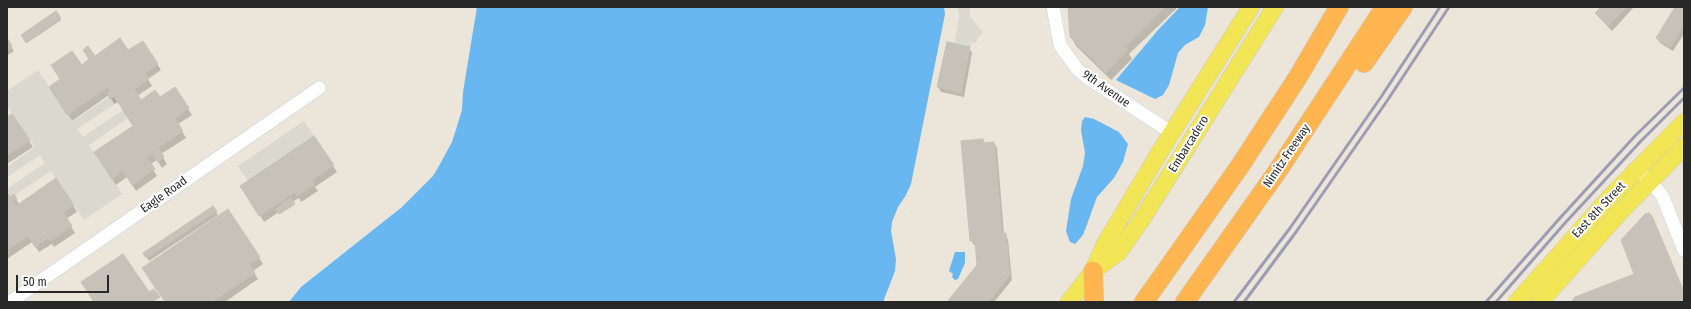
<!DOCTYPE html>
<style>
body{margin:0}
#map{position:relative;width:1691px;height:309px;overflow:hidden;background:#ebe6d9;font-family:"Fira Sans Condensed",sans-serif}
canvas{display:block}
.frame{position:absolute;inset:0;border:8px solid #282828;pointer-events:none}
.scale{position:absolute;left:16px;top:275px;width:93px;height:18px;box-sizing:border-box;border:2px solid #282828;border-top:0;padding-left:5px;font-size:12px;line-height:14px;white-space:nowrap;color:#282828;-webkit-text-stroke:3px #fff;paint-order:stroke}
</style>
<div id="map">
<canvas width="1691" height="309"></canvas>
<div class="frame"></div>
<div class="scale">50 m</div>
</div>
<script>
const c = document.querySelector('canvas').getContext('2d');
c.lineJoin = 'round';
function paint(path, color) {
  c.fillStyle = color;
  c.fill(path, 'evenodd');
}
function poly(rows) {
  const path = new Path2D();
  for (const r of rows) {
    path.moveTo(r[0], r[1]);
    for (let i = 2; i < r.length; i += 2) path.lineTo(r[i], r[i + 1]);
  }
  return path;
}
function stroke(path, color, width, dash) {
  c.strokeStyle = color;
  c.lineWidth = width;
  c.lineCap = dash ? 'butt' : 'round';
  c.setLineDash(dash || []);
  c.stroke(path);
}
function drawText(font, color, halo, rows, align = 'center') {
  c.font = font + ' "Fira Sans Condensed",sans-serif';
  c.lineWidth = 4;
  c.setLineDash([]);
  c.textBaseline = 'middle';
  c.strokeStyle = halo;
  c.fillStyle = color;
  for (const [text, x, y, turn = 0] of rows) {
    c.save();
    c.translate(x, y);
    c.rotate((+turn || 0) * Math.PI / 180);
    c.textAlign = isNaN(turn) ? turn : align;
    if (halo) c.strokeText(text, 0, 0);
    c.fillText(text, 0, 0);
    c.restore();
  }
}
paint(poly([
 [958,7,970,7,970,17,983,32,975,43,971,42,970,47,954,43,960,13],
 [38,70,72,122,109,97,114,96,118,102,77,129,83,137,123,110,128,118,89,145,122,194,84,220,51,171,15,195,10,197,7,193,7,189,45,163,40,155,7,177,7,167,35,147,7,106,7,91],
 [304,121,314,136,248,181,238,166]
]), '#dbd8d0');
paint(poly([
 [477,7,958,7,960,13,922,181,911,210,892,302,289,302,301,287,402,207,433,176,439,166,452,142,462,110,463,92],
 [1180,7,1208,7,1205,25,1199,37,1185,45,1178,53,1169,85,1163,95,1155,99,1116,80,1158,30],
 [1085,117,1094,119,1119,132,1128,144,1123,162,1114,178,1097,197,1083,235,1075,244,1070,242,1066,231,1071,199,1083,166,1085,153,1081,130,1082,121],
 [955,252,965,252,965,263,958,279,955,280,952,277,953,274,949,271]
]), '#69b7f0');
paint(poly([
 [944,7,958,7,960,13,954,43,947,42,937,87,945,89,923,184,910,214,912,215,905,274,907,275,894,302,883,302,895,271,896,259,891,231,892,222,898,207,906,195,911,184,945,14]
]), '#ebe6d9');
paint(poly([
 [1069,7,1178,7,1129,54,1132,59,1111,80,1076,46,1071,37],
 [1602,7,1634,7,1612,31,1596,14],
 [1677,7,1684,7,1684,34,1673,51,1660,43,1657,38],
 [56,13,61,20,27,43,22,35],
 [7,40,14,51,7,56],
 [969,48,972,53,964,97,941,92,938,87],
 [128,52,157,64,161,70,148,79,152,86,137,96,140,101,160,99,175,89,192,115,178,124,186,138,161,154,167,164,162,168,157,160,152,163,148,161,157,176,136,191,127,177,116,185,95,153,134,126,118,102,114,104,109,95,72,121,54,93,94,57],
 [7,118,29,141,33,147,7,164],
 [314,137,337,172,315,187,318,191,301,202,299,198,292,202,294,205,280,214,279,212,264,222,245,193],
 [983,140,984,144,994,143,997,148,1004,234,1008,239,1012,280,994,302,949,302,978,266,976,245,974,245,971,240],
 [7,195,10,198,14,196,19,204,73,205,77,212,66,219,75,233,54,247,52,244,39,252,32,242,7,259],
 [213,207,218,215,149,261,145,254],
 [228,211,263,264,253,271,258,279,225,302,166,302],
 [1652,217,1684,292,1684,302,1572,302,1635,274]
]), '#0003');
const building = poly([
 [1068,7,1165,7,1124,47,1128,50,1106,73,1070,37,1068,7],
 [1601,7,1627,7,1608,26,1595,13,1601,7],
 [1675,7,1684,7,1684,25,1670,47,1656,38,1675,7],
 [56,11,61,18,26,43,21,35,56,11],
 [7,38,12,46,7,50,7,38],
 [120,38,128,50,143,41,158,64,145,73,149,79,134,89,141,100,155,90,160,97,175,87,189,108,175,118,183,131,158,148,164,157,158,162,152,154,148,157,146,156,155,169,132,185,123,171,112,179,94,152,133,126,114,96,110,99,107,93,110,91,108,87,67,115,49,87,60,79,51,65,72,51,82,65,89,59,83,50,88,46,95,56,120,38],
 [947,42,970,47,961,93,937,87,947,42],
 [12,114,30,140,7,156,7,117,12,114],
 [314,136,334,165,312,180,315,184,297,196,295,192,259,216,240,186,314,136],
 [983,139,984,143,994,142,1002,233,1006,233,1010,275,988,302,947,302,977,265,975,240,970,241,961,141,983,139],
 [56,178,74,205,63,212,72,226,50,241,48,238,35,247,28,236,7,250,7,193,10,197,14,194,17,199,13,202,16,206,56,178],
 [291,198,295,204,287,209,283,203,291,198],
 [283,203,287,208,279,214,276,209,283,203],
 [213,206,217,211,146,258,143,253,213,206],
 [228,209,260,257,249,264,255,273,212,302,165,302,142,268,228,209],
 [1649,213,1652,216,1684,292,1684,302,1571,302,1575,297,1634,274,1621,240,1645,214,1649,213],
 [123,254,156,302,94,302,81,282,123,254],
 [154,289,160,297,155,300,149,292,154,289]
]);
paint(building, '#c6c2b9');
stroke(building, '#c6c2b3', 1);
const minor = poly([
 [1053,7,1060,45,1077,69,1088,78,1172,133],
 [1644,175,1662,195,1684,250],
 [10,302,319,88]
]);
const major = poly([
 [1094,270,1118,253,1142,219,1275,7],
 [1069,302,1093,271,1106,242,1161,150,1251,7],
 [1517,302,1612,195,1684,122],
 [1540,302,1623,209,1684,147]
]);
const highway = poly([
 [1364,63,1403,7],
 [1093,271,1094,302],
 [1144,302,1240,166,1298,77,1339,7],
 [1185,302,1279,169,1385,7]
]);
stroke(minor, '#cecfe1', 14);
stroke(major, '#c7c7c7', 18);
stroke(highway, '#c7c7c7', 20);
stroke(minor, '#fff', 13);
stroke(major, '#f2e656', 17);
stroke(highway, '#ffb650', 19);
stroke(poly([
 [1234,302,1290,228,1381,97,1440,7],
 [1244,302,1296,232,1387,101,1449,7],
 [1486,302,1560,218,1635,136,1684,88],
 [1496,302,1565,223,1641,141,1684,98]
]), '#9c9cb3', 3);
drawText('12px', '#282828', '#fff', [
 ["9th Avenue",1106,89,35],
 ["Embarcadero",1189,144,-58],
 ["Nimitz Freeway",1287,156,-56],
 ["Eagle Road",164,195,-35],
 ["East 8th Street",1599,210,-47]
]);
</script>
